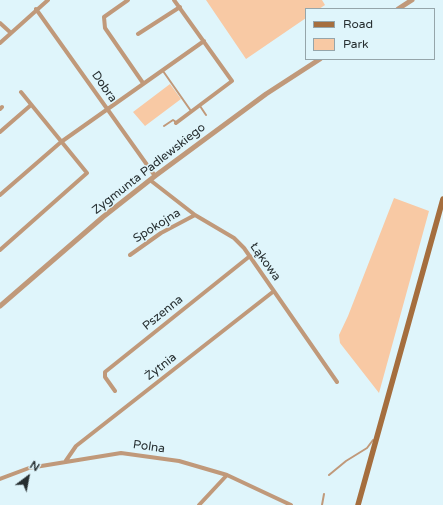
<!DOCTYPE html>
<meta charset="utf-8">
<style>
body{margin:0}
#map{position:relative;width:443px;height:505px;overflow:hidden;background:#dff5fb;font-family:"Varela Round",sans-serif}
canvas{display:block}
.legend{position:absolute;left:305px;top:8px;width:130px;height:52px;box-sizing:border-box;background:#dff5fb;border:1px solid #95a5aa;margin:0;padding:5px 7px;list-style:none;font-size:12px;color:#262e30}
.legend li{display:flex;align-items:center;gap:8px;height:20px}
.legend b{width:20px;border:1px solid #95a5aa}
.north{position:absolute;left:8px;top:457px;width:40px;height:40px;-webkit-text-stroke:3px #dff5fb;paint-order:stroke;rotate:32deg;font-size:11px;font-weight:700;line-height:16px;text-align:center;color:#262e30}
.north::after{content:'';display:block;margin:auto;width:14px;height:18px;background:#262e30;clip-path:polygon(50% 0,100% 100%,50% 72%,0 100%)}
</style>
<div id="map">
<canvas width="443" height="505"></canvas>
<ul class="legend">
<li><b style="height:5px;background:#a56e3e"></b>Road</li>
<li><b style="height:11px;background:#f8c9a4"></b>Park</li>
</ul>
<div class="north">N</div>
</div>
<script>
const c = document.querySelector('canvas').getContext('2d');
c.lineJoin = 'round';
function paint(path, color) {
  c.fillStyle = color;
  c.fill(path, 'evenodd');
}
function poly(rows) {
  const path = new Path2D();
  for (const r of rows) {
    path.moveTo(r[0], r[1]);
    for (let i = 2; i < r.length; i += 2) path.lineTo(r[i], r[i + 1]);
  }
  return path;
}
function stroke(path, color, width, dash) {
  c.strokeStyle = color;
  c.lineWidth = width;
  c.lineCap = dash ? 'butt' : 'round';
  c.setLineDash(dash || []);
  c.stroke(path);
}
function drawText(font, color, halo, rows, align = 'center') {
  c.font = font + ' "Varela Round",sans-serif';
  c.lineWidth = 3;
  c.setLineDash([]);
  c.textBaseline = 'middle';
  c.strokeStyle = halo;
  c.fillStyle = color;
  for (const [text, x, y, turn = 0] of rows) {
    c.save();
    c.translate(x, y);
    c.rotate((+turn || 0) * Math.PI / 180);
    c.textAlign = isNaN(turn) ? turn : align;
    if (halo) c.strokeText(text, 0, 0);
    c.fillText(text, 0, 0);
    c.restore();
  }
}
paint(poly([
 [206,0,322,0,325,5,319,9,306,9,306,18,246,59],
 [170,84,181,99,145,126,133,112],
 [394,198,429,211,379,393,340,343,339,335,348,316]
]), '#f8c9a4');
stroke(poly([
 [163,71,191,111],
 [200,106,206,115],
 [164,126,173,120,176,122],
 [329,475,346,461,367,448,373,440],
 [322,505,324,494]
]), '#c0997a', 2);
stroke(poly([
 [128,0,104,17,105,28,143,83],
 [174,0,232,81,176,123],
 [36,9,155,176],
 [0,23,11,33],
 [138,34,180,7],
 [0,43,48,0],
 [0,109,2,107],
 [0,132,31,105],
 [150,180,195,215,234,238,244,248,337,382],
 [0,195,61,142,204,41],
 [0,250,87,173,21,92],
 [130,255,161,233,195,215],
 [115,391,105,377,105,372,250,256],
 [65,462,76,446,274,291],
 [0,479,29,468,121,453,179,461,227,475,291,505],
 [199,505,227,475]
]), '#c0997a', 4);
stroke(poly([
 [398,9,412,0],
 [0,306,103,217,155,176,266,94,320,59]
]), '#c0997a', 5);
stroke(poly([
 [358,505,443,199]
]), '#a56e3e', 5.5);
drawText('12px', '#262e30', '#dff5fb', [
 ["Dobra",104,87,55],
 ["Zygmunta Padlewskiego",149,169,-38],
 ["Spokojna",157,226,-32],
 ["Łąkowa",265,262,54],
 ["Pszenna",163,313,-39],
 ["Żytnia",161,367,-38],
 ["Polna",149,447,8]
]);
</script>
